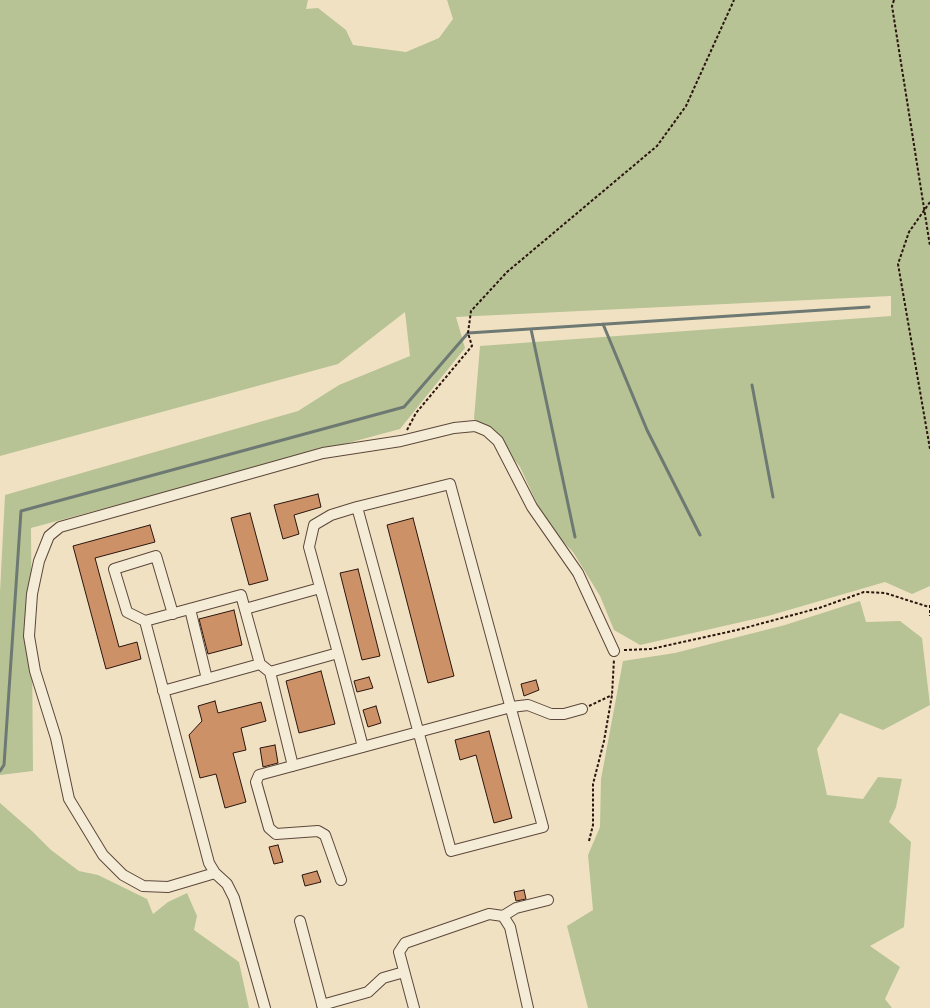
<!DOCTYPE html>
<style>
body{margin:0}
canvas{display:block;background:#f0e1c2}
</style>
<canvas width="930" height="1008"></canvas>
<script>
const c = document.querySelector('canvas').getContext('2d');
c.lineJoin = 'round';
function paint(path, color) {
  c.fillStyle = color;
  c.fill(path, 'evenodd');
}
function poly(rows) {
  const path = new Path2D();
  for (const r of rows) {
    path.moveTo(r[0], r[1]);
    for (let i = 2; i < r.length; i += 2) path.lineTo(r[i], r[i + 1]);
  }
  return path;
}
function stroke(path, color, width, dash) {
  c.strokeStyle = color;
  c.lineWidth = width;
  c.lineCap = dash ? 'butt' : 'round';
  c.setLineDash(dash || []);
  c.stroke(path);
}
paint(poly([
 [0,0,308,0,306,9,318,8,346,30,353,45,406,52,439,38,453,19,447,0,930,0,930,586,912,594,885,582,768,616,640,645,614,630,600,596,573,552,547,525,520,467,496,436,474,419,480,346,891,316,891,296,456,317,465,348,400,429,31,528,33,771,0,775,0,592,5,495,298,411,339,385,410,356,405,312,338,364,0,456],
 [860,601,866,622,900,621,922,638,930,705,883,730,840,713,817,749,827,795,863,799,878,777,902,779,896,807,889,822,911,842,904,927,870,946,900,967,885,999,892,1008,588,1008,567,926,593,910,588,855,600,827,601,779,623,661,675,653,785,625],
 [0,803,32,831,51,850,79,871,98,875,147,899,153,914,168,902,187,893,197,916,194,930,239,962,249,1008,0,1008]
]), '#b7c395');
stroke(poly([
 [603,324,647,430,700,535],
 [531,329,575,537],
 [752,385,773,497],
 [0,771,4,765,21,511,404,407,468,333,869,307]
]), '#6e7973', 3);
const building = poly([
 [318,494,321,507,294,515,299,534,283,539,274,505,318,494],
 [250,513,268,580,249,585,231,518,250,513],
 [413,518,454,676,428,683,387,525,413,518],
 [150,525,155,542,95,558,119,647,137,642,141,659,106,669,73,546,150,525],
 [358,569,380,656,362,660,340,573,358,569],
 [234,610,242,645,208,654,199,619,234,610],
 [321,671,335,724,299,733,286,681,321,671],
 [369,677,373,688,357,692,354,681,369,677],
 [536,680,539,690,524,696,521,684,536,680],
 [215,701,218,713,261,702,266,721,241,728,246,750,233,753,246,802,225,808,216,774,200,778,189,735,202,721,198,706,215,701],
 [376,706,381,723,368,727,363,710,376,706],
 [489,731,512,818,494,823,476,755,460,760,455,740,489,731],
 [275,745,278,763,263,767,260,748,275,745],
 [278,845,283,862,274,864,269,847,278,845],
 [317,871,321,882,305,886,302,875,317,871],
 [524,890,526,899,516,901,514,892,524,890]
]);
paint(building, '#cd9168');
stroke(building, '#2b150e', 1);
const minor = poly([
 [190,609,207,679],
 [245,609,320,588],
 [145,621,127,612,114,569,156,556,173,614],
 [338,653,309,547,314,525,331,515,357,507,450,484,543,827,451,851,357,507],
 [260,664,241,595,145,621,209,863,215,873,227,884,234,898,265,1008],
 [270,672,338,653,363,747],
 [163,691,260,664,270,672,293,766],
 [215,873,168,887,143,886,123,875,103,855,69,799,56,738,35,671,29,636,32,594,39,561,49,536,60,527,323,453,401,441,454,428,475,426,487,431,498,441,532,507,578,573,614,651],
 [341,880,325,835,318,831,276,834,269,828,256,782,259,775,511,707,528,705,551,714,564,714,582,709],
 [503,916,516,908,548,900],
 [300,921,323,1008],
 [322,1005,368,992,383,978,404,972],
 [414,1008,399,952,405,943,489,914,503,916,510,927,528,1008]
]);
stroke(minor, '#5c483b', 12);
stroke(poly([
 [894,0,892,6,930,246],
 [930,202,909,232,898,264,930,449],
 [407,430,416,413,472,346,468,333,471,311,507,272,657,146,686,106,734,0],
 [930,605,930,616],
 [624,650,651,649,737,630,819,608,864,592,885,593,929,607],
 [589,706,612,695],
 [589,841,593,825,593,784,604,741,612,695,614,659]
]), '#2b150e', 2, [3, 2]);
stroke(minor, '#f5ecd7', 10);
</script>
